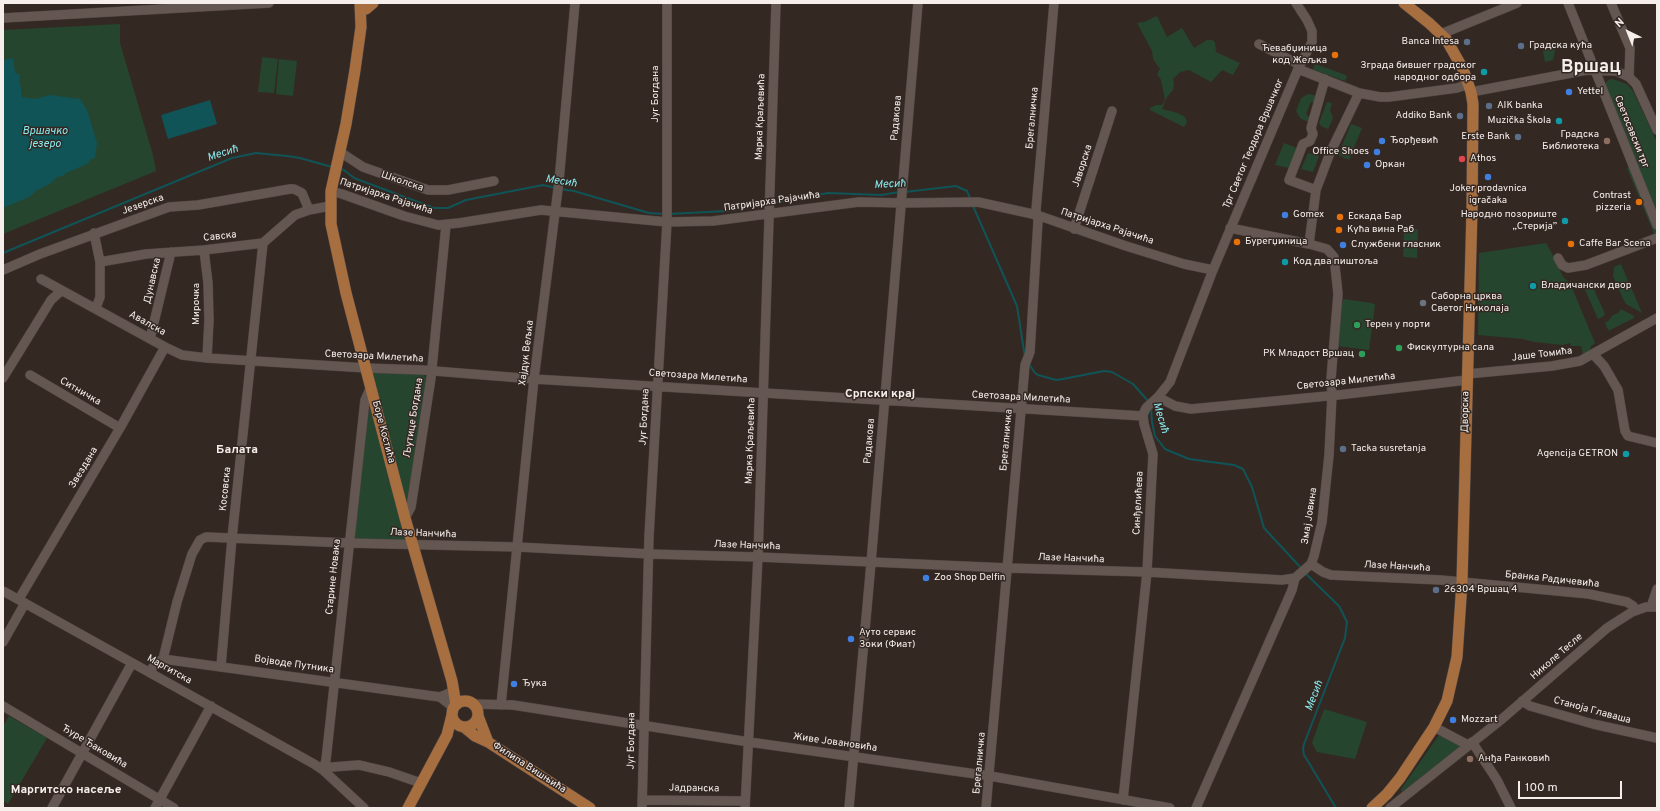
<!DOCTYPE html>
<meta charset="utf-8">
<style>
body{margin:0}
#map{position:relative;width:1660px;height:811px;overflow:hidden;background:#342823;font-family:Overpass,sans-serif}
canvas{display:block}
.frame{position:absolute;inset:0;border:4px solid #f6eeeb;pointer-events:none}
.north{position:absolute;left:1608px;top:12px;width:40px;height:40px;-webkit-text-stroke:3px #342823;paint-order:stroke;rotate:317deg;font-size:11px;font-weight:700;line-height:16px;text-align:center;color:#f6eeeb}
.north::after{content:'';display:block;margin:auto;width:14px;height:18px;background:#f6eeeb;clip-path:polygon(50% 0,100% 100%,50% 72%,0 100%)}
.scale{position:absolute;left:1518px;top:781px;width:104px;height:18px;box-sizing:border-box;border:2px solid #f6eeeb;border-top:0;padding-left:5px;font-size:12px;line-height:14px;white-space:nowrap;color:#f6eeeb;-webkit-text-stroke:3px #342823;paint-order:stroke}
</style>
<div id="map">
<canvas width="1660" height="811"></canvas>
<div class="frame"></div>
<div class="north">N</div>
<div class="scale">100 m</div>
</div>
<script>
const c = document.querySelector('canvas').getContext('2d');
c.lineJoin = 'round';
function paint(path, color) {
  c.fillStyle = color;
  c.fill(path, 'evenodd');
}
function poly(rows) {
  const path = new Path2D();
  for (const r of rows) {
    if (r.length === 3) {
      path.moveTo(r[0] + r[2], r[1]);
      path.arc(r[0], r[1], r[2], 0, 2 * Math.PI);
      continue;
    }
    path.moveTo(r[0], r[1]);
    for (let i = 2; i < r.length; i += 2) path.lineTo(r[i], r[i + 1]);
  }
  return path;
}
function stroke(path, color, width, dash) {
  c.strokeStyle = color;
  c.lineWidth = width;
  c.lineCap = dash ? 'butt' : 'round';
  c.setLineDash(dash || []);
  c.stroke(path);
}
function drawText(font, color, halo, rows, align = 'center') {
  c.font = font + ' Overpass,sans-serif';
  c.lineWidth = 3;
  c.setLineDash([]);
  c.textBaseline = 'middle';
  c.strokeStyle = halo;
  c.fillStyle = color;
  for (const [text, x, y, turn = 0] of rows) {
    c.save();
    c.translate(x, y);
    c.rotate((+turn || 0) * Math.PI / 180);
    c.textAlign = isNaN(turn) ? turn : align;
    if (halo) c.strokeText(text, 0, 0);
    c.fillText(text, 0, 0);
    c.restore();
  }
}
paint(poly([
 [1157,16,1167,37,1182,28,1194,48,1207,40,1212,40,1215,42,1216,52,1240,63,1233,75,1222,70,1211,82,1189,70,1180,72,1173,79,1174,84,1173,90,1167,97,1162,109,1178,113,1185,117,1187,122,1184,127,1150,110,1150,108,1156,105,1162,105,1165,100,1161,80,1157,74,1160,69,1153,59,1152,51,1137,23,1144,22],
 [120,24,120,43,153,155,156,171,3,234,3,30],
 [1545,44,1556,47,1553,60,1545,62,1543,52],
 [262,57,278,59,274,93,258,92],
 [279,59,297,61,293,96,276,94],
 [1315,64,1346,75,1347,77,1345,81,1314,70,1313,69],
 [1612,79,1627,84,1633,91,1657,142,1657,241,1627,168,1633,165,1604,85,1608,80],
 [1308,94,1314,95,1316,98,1314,102,1311,102,1307,111,1306,114,1310,118,1308,122,1300,118,1296,111,1301,98],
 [1327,102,1332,103,1330,110,1333,118,1328,129,1321,126,1319,123],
 [1351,124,1362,128,1349,160,1338,155],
 [1284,143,1297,148,1289,168,1275,165],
 [1308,153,1319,156,1313,172,1301,169],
 [1404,229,1418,229,1417,258,1403,257],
 [1546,243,1555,259,1563,277,1570,283,1595,343,1591,346,1590,351,1583,355,1581,346,1571,346,1570,343,1563,345,1534,342,1523,339,1478,335,1479,253],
 [1621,264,1642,313,1626,304,1624,301,1613,276,1614,267],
 [1590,281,1605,314,1604,316,1598,319,1585,290,1588,282],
 [1343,299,1372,303,1375,305,1369,350,1337,346],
 [1621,309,1634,316,1634,318,1610,330,1608,330,1605,323,1608,321,1613,315,1618,313],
 [374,372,423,375,427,378,408,504,407,506,372,374],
 [369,399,407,541,355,539,353,538],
 [1324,709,1367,722,1355,759,1317,752,1312,743],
 [9,716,47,738,8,804,3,801,3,726],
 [1440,734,1460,745,1460,747,1403,792,1401,791,1401,789]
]), '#26452e');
paint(poly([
 [13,58,15,73,19,74,22,97,35,99,50,95,80,99,87,110,97,143,95,158,90,160,87,164,66,173,63,176,57,177,50,184,37,190,29,197,3,208,3,60],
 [210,100,217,124,168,139,161,115]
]), '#105457');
stroke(poly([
 [340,169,344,170,354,178,434,208,448,208,466,200,543,185,556,188],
 [560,189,574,191,649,213,665,214],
 [905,192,956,186,967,191,971,200],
 [772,203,828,193,882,195,899,192],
 [973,206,1017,306,1025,357],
 [669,214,726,211,766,204],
 [3,253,232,158,256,153,287,156,300,158,332,167],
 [1029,364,1035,373,1038,375,1056,380,1063,379,1104,371,1112,372,1133,384,1149,402],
 [1151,408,1152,422,1155,436,1165,449,1189,459,1234,465,1243,469,1252,487,1264,528,1302,569],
 [1305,573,1339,606,1347,622,1345,638,1304,744,1303,749,1304,755,1309,763,1336,808]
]), '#105457', 2);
const minor = poly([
 [1568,3,1657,225],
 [1611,3,1630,48,1629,77],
 [3,18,269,3],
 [1441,34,1517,3],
 [1259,44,1300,65],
 [1298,69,1359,93,1380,97,1389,97,1457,88,1469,84],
 [1471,92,1587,70,1616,71,1629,77,1636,84,1657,130],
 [340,152,363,167,428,190,448,190,494,181],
 [1316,190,1289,180,1303,144,1310,141,1313,134,1311,128,1325,79],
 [331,191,342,194,404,216,438,225,459,223,541,210,667,222,713,221,859,202,902,203,978,202,1037,215,1126,246,1184,264,1213,270],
 [1074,229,1112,111],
 [94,233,100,262,100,297,96,308],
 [1309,244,1316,190,1330,153,1359,93],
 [204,250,208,283,209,320,207,358],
 [1558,258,1562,265,1568,268,1586,265,1657,238],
 [100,262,146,254,204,250,263,243,295,215,309,210,330,206],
 [3,270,40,254,169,207,198,205,290,189,294,189,302,193,309,210],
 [41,279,165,347,182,355,207,358,366,368,422,370,534,379,1143,416],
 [150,339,171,252],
 [1593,354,1604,366,1618,390,1625,431,1628,436,1657,443],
 [1467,374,1552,366,1580,361,1657,318],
 [30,375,120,428],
 [3,378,51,300,61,291],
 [1158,397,1175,406,1191,409,1338,395,1467,380],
 [405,518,411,507,431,378,446,225],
 [1311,564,1323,572,1331,575,1441,580,1589,594,1627,602,1633,606,1636,610],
 [3,591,314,764,323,770,364,808],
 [19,599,120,428,165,347],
 [1651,607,1657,589],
 [3,642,25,603],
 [163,659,177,602,192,554,200,540,206,537,348,543,518,547,650,554,758,557,1008,568,1147,572,1282,580,1295,578],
 [221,666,232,538,263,243],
 [150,671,156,663,163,659,440,697,454,691],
 [440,697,454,708],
 [1522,701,1530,706,1593,724,1657,738],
 [473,704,513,705,749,742,990,776,1170,808],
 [501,705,534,379,559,181,575,3],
 [3,706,174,808],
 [1434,727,1468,745],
 [1472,742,1497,780,1511,808],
 [323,770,326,760,365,400,371,387],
 [323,770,332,767,359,765,389,772,421,783],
 [642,800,745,801],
 [1123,800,1147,572,1153,454,1144,424,1143,415,1146,408,1158,397,1170,382,1213,270,1298,69,1312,42,1312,31,1307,20,1296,3],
 [52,808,132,663],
 [155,808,211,706],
 [642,808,649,536,667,222,667,3],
 [745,808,758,557,776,3],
 [849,808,871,563,918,3],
 [986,808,1025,365,1030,352,1038,221,1036,210,1054,3],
 [1196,808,1292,590,1295,578,1311,564,1314,556,1322,522,1329,455,1332,395,1331,379,1338,294,1334,257,1327,249,1309,244,1230,228],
 [1390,808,1502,719,1607,628,1632,612,1646,607,1657,607]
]);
const major = poly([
 [360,3,361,27,355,70,346,124,331,191,331,224,346,293,405,518,452,681,456,705],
 [366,9,373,3],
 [465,714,13],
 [478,716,488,742],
 [464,727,475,736,488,742,590,808],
 [408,808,447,735,452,715],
 [1372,808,1387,794,1400,778,1434,727,1447,701,1457,657,1462,582,1472,210,1473,104,1471,92,1463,69,1446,39,1429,23,1404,3]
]);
stroke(minor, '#504542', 10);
stroke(major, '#504542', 12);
stroke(minor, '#645752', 9);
stroke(major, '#a76e40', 11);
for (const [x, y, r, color] of [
 [1467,42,4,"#5c6f8a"],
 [1521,46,4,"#5c6f8a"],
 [1335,55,4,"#e8710a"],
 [1484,72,4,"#0f9aa8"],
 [1569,92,4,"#3f7fe0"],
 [1489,106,4,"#5c6f8a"],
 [1460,116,4,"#5c6f8a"],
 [1559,121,4,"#0f9aa8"],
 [1518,137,4,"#5c6f8a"],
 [1382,141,4,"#3f7fe0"],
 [1607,141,4,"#8d6e63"],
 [1377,152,4,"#3f7fe0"],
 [1462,159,4,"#e0444e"],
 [1367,165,4,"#3f7fe0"],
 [1488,177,4,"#3f7fe0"],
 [1639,202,4,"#e8710a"],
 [1285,215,4,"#3f7fe0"],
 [1340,217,4,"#e8710a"],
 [1565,221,4,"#0f9aa8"],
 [1339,230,4,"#e8710a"],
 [1237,242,4,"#e8710a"],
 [1571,244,4,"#e8710a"],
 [1343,245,4,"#3f7fe0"],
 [1285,262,4,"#0f9aa8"],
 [1533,286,4,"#0f9aa8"],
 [1423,303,4,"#6b7280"],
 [1357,325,4,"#2e9e5b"],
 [1399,348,4,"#2e9e5b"],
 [1362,354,4,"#2e9e5b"],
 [1343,449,4,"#5c6f8a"],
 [1626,454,4,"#0f9aa8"],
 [926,578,4,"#3f7fe0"],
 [1436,590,4,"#5c6f8a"],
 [851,639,4,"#3f7fe0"],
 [514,684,4,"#3f7fe0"],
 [1453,720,4,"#3f7fe0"],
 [1470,759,4,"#8d6e63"]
]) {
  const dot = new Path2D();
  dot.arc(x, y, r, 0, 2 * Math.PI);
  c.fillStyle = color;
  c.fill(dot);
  stroke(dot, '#342823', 1.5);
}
drawText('10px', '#f6eeeb', '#342823', [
 ["Banca Intesa",1459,42,"right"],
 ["Градска кућа",1529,46],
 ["Ћевабџиница",1327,49,"right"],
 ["код Жељка",1327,61,"right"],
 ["Зграда бившег градског",1476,66,"right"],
 ["народног одбора",1476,78,"right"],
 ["Yettel",1577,92],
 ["AIK banka",1497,106],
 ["Addiko Bank",1452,116,"right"],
 ["Muzička Škola",1551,121,"right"],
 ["Градска",1599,135,"right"],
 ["Библиотека",1599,147,"right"],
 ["Erste Bank",1510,137,"right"],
 ["Ђорђевић",1390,141],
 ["Office Shoes",1369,152,"right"],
 ["Athos",1470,159],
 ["Оркан",1375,165],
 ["Joker prodavnica",1488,189,"center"],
 ["igračaka",1488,201,"center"],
 ["Contrast",1631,196,"right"],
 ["pizzeria",1631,208,"right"],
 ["Gomex",1293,215],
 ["Народно позориште",1557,215,"right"],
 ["„Стерија”",1557,227,"right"],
 ["Ескада Бар",1348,217],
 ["Кућа вина Раб",1347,230],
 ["Бурегџиница",1245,242],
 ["Caffe Bar Scena",1579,244],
 ["Службени гласник",1351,245],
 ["Код два пиштоља",1293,262],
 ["Владичански двор",1541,286],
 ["Саборна црква",1431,297],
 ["Светог Николаја",1431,309],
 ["Терен у порти",1365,325],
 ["Фискултурна сала",1407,348],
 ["РК Младост Вршац",1354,354,"right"],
 ["Tacka susretanja",1351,449],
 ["Agencija GETRON",1618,454,"right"],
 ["Zoo Shop Delfin",934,578],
 ["26304 Вршац 4",1444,590],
 ["Ауто сервис",859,633],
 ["Зоки (Фиат)",859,645],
 ["Ђука",522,684],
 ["Mozzart",1461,720],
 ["Анђа Ранковић",1478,759]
], 'left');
drawText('10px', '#f6eeeb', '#342823', [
 ["Југ Богдана",656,94,-90],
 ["Марка Краљевића",761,117,-88],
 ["Радакова",897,118,-85],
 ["Брегалничка",1033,118,-85],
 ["Светосавски трг",1631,132,68],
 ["Трг Светог Теодора Вршачког",1254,144,-67],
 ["Јаворска",1083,166,-72],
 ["Школска",402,182,19],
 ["Патријарха Рајачића",386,197,18],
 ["Патријарха Рајачића",772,202,-8],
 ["Језерска",143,205,-19],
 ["Патријарха Рајачића",1107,227,18],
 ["Савска",220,237,-6],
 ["Дунавска",153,281,-77],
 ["Мирочка",197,304,-90],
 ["Авалска",147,324,29],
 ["Хајдук Вељка",527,353,-83],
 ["Јаше Томића",1542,355,-7],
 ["Светозара Милетића",374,357,3],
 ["Светозара Милетића",698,377,4],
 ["Светозара Милетића",1346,382,-6],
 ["Ситничка",80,392,30],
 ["Светозара Милетића",1021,398,3],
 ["Дворска",1466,412,-89],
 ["Југ Богдана",645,417,-87],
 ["Љутице Богдана",414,418,-81],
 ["Боре Костића",383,432,75],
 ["Брегалничка",1007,440,-85],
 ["Марка Краљевића",751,441,-88],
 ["Радакова",870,441,-85],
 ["Звездана",84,468,-59],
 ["Косовска",226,489,-84],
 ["Синђелићева",1139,503,-87],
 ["Змај Јовина",1310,516,-81],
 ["Лазе Нанчића",423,534,2],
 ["Лазе Нанчића",747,546,2],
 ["Лазе Нанчића",1071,559,2],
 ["Лазе Нанчића",1397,567,3],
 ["Старине Новака",334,577,-84],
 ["Бранка Радичевића",1552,580,6],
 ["Николе Тесле",1557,657,-41],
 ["Војводе Путника",294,665,8],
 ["Маргитска",169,670,29],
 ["Станоја Главаша",1592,711,15],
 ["Југ Богдана",632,741,-89],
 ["Живе Јовановића",835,743,8],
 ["Ђуре Ђаковића",94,747,31],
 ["Брегалничка",980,763,-85],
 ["Филипа Вишњића",529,768,33],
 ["Јадранска",694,789,1]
]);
drawText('italic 11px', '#88ebf0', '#342823', [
 ["Вршачко",45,132],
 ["језеро",45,145],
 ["Месић",223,154,-18],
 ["Месић",561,182,9],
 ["Месић",890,185,-3],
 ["Месић",1160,418,74],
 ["Месић",1315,696,-69]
]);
drawText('bold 12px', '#f6eeeb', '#342823', [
 ["Српски крај",880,395],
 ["Балата",237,451],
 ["Маргитско насеље",66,791]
]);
drawText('bold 18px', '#f6eeeb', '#342823', [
 ["Вршац",1591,68]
]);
</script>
